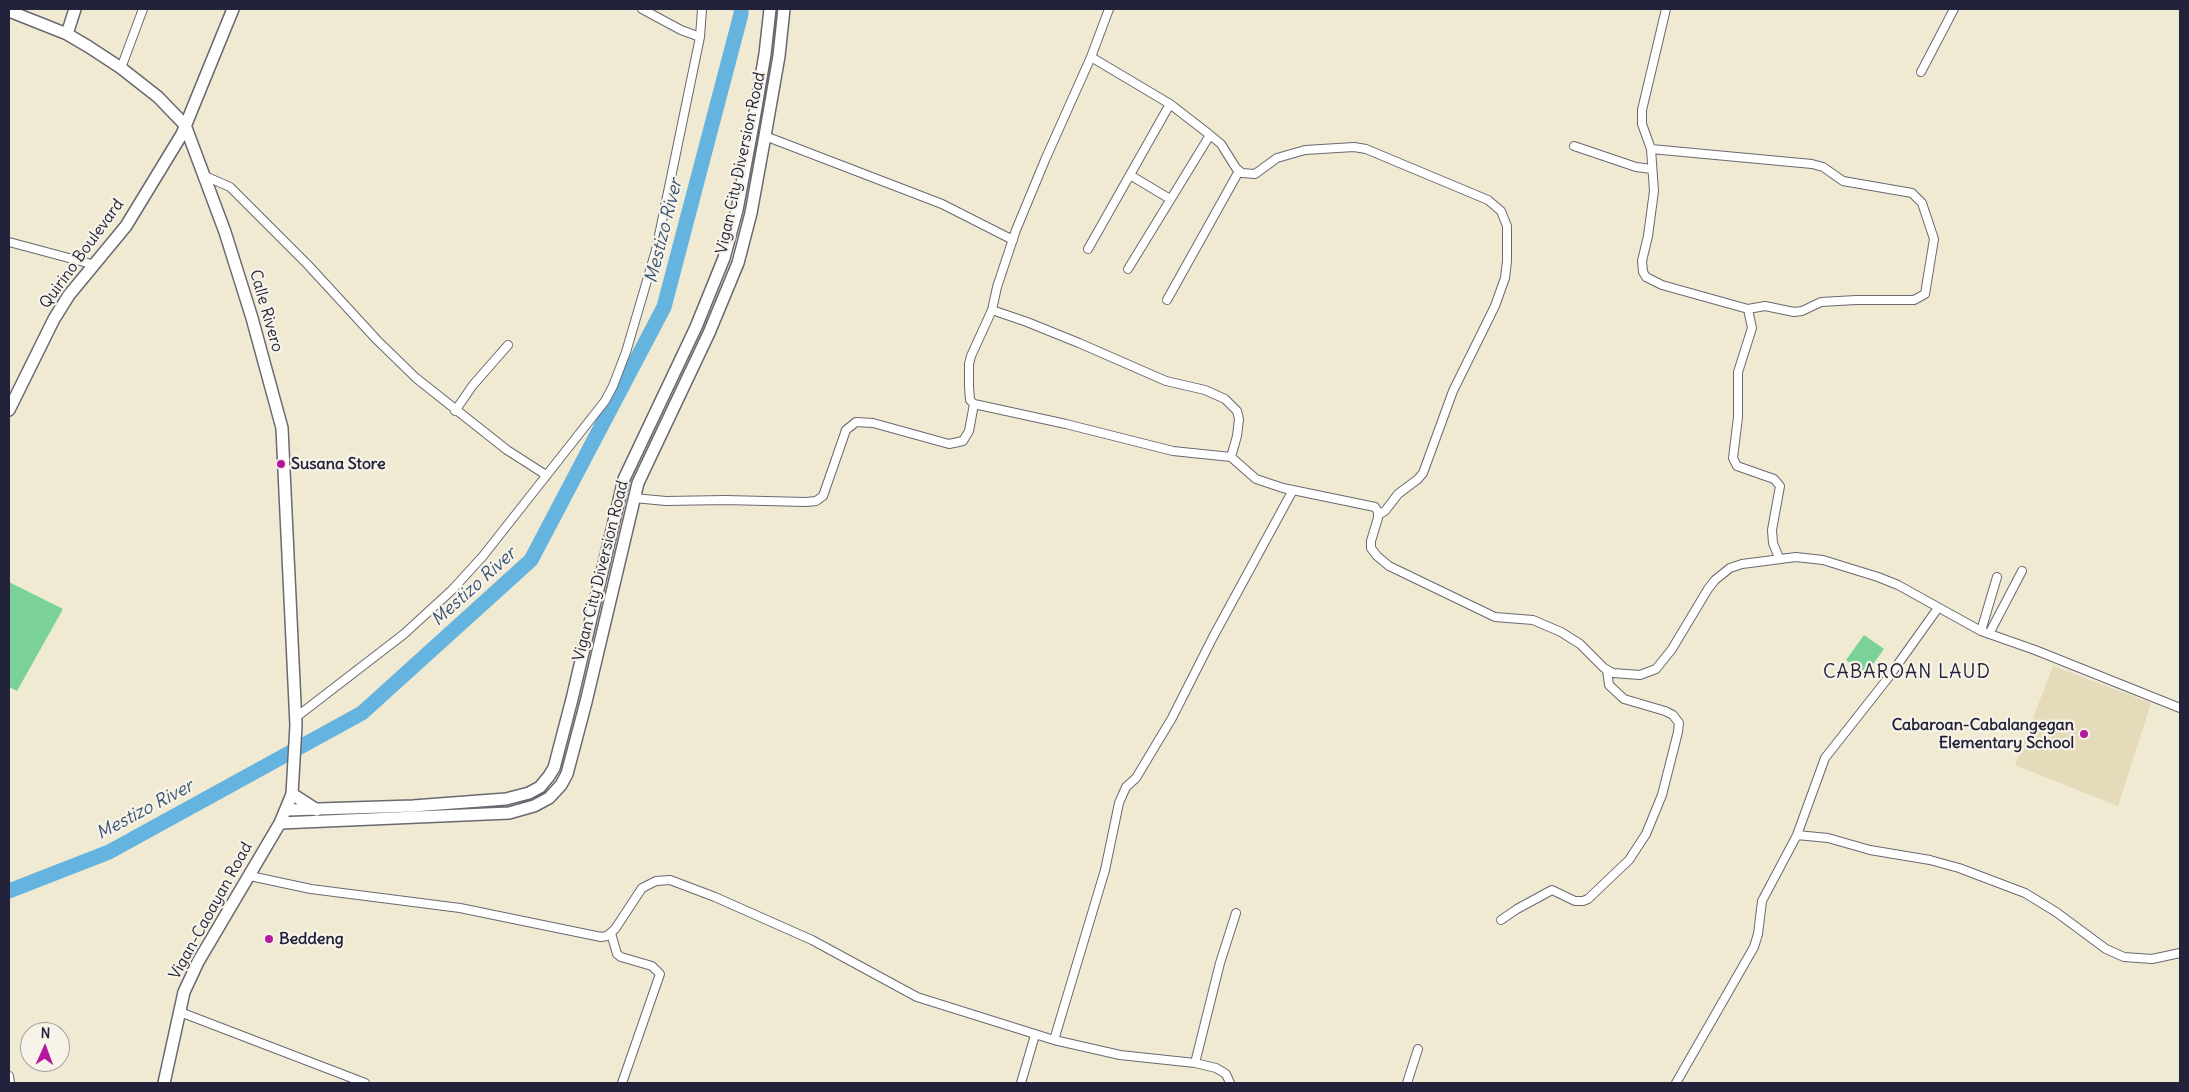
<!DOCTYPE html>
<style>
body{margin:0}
#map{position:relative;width:2189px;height:1092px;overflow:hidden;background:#f1ead3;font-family:Delius,sans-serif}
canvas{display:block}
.frame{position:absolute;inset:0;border:10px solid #22223b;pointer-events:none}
.north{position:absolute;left:20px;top:1022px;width:50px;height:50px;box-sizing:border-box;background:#f7f3e8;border:1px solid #a29fa3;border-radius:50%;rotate:2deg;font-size:14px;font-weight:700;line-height:20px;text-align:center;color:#22223b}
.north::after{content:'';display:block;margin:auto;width:18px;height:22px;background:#b5179e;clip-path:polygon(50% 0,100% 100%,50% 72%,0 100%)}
</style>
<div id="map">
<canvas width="2189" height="1092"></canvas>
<div class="frame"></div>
<div class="north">N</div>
</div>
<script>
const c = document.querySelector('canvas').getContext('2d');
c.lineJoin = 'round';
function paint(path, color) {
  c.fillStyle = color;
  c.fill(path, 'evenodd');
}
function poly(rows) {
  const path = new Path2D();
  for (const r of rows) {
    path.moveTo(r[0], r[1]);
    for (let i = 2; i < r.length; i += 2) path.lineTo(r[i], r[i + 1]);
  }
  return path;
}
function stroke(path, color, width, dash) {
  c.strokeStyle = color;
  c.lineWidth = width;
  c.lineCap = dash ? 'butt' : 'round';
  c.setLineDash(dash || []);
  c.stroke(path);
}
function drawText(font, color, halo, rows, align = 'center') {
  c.font = font + ' Delius,sans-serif';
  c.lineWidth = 4.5;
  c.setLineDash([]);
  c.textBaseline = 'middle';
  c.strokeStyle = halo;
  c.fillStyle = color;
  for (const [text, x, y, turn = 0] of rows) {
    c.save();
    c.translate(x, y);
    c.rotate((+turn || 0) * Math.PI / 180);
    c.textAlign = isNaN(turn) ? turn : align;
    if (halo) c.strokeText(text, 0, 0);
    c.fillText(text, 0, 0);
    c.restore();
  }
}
paint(poly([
 [2053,666,2151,703,2118,806,2015,765]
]), '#e5dbba');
paint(poly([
 [9,582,63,609,17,691,9,687],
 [1864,635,1884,649,1866,674,1846,660]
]), '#7ad298');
stroke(poly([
 [9,891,109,852,362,713,531,560,664,307,741,14,741,9]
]), '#64b4df', 15);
const street = poly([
 [642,9,681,30,700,37],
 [1091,57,1170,104,1210,135,1221,144,1236,168,1242,173,1255,174,1277,158,1305,150,1354,147,1366,149,1488,200,1501,211,1507,226,1507,261,1505,278,1495,306,1453,391,1423,473,1418,479,1398,494,1385,511,1378,515],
 [121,68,143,9],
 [1921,72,1954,9],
 [765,136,942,204,1013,240],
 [1574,146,1636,167,1652,169],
 [1651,149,1812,164,1823,167,1843,181,1912,193,1922,203,1934,239,1925,294,1914,300,1856,300,1821,302,1802,311,1794,312,1765,306,1748,309,1662,285,1646,277,1643,272,1642,261,1648,236,1654,191,1651,149,1642,124,1642,110,1666,9],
 [1130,175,1170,199],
 [205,176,230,187,308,265,377,340,416,378,507,450,546,475],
 [9,242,95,265],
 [1088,249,1170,104],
 [1128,269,1210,135],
 [1167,300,1239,171],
 [1748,309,1752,328,1738,372,1738,417,1733,458,1737,466,1774,479,1780,486,1772,530,1773,543,1779,558],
 [992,310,1027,322,1079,343,1166,381,1205,390,1225,399,1237,411,1239,419,1237,436,1231,457,1256,479,1283,488,1375,507,1378,512,1378,518,1371,541,1371,548,1377,556,1389,566,1495,617,1533,620,1561,632,1580,644,1604,668,1613,673,1640,675,1656,669,1672,649,1708,589,1715,580,1730,568,1742,564,1796,557,1823,560,1878,577,1898,585,1981,631,2035,650,2180,708],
 [974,404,1066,424,1173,451,1231,457],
 [455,411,473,385,508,345],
 [634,498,666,501,725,500,806,502,816,501,823,496,846,430,856,422,873,423,949,444,963,441,969,431,974,404,970,400,969,387,969,364,971,356,992,310,997,287,1016,230,1045,160,1091,57,1109,9],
 [1981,631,1997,577],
 [1989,634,2022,571],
 [295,718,404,634,452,590,483,556,605,401,613,386,626,352,656,250,700,37,702,9],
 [1797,835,1828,838,1870,850,1930,860,1959,868,2025,893,2056,912,2106,949,2124,957,2152,959,2180,953],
 [250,876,311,889,460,908,601,937,607,936,615,929,642,888,656,881,670,880,715,897,812,940,917,997,1054,1040,1120,1055,1195,1063,1216,1068,1226,1074,1230,1083],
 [1501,920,1517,909,1552,890,1575,901,1583,901,1588,899,1629,860,1646,834,1662,795,1678,732,1679,723,1673,715,1665,711,1624,699,1609,685,1607,670],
 [611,933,617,954,621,957,652,966,660,974,622,1083],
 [180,1012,365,1083],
 [1054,1040,1105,870,1119,803,1126,787,1136,778,1172,718,1213,637,1293,490],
 [1195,1063,1220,963,1236,913],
 [9,1076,10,1083],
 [1021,1083,1035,1035],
 [1407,1083,1418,1049],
 [1676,1083,1754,947,1758,934,1762,901,1797,835,1825,758,1888,678,1938,608]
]);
const secondary = poly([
 [9,11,67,34,89,47,121,68,158,97,185,125,225,232,252,318,282,428,296,725,292,794,280,823,198,962,184,992,164,1083],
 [67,34,75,9],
 [9,410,54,319,69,295,126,226,182,134,233,9],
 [292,794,317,810],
 [287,810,413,806,506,799,529,793,540,787,549,776,554,768,572,699,624,479,696,327,724,258,737,210,754,119,765,54,770,9],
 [280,823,509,813,534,806,549,798,561,785,567,774,586,702,638,483,709,333,738,263,751,213,765,136,779,56,784,9]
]);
stroke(street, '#6a6870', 10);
stroke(secondary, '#6a6870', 14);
stroke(street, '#fff', 8);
stroke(secondary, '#fff', 11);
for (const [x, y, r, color] of [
 [281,464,5,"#b5179e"],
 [2084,734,5,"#b5179e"],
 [269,939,5,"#b5179e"]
]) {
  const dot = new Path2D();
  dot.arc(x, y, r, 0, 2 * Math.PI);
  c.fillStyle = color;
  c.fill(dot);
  stroke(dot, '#f7f3e8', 2);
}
drawText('16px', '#22223b', '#f7f3e8', [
 ["Vigan City Diversion Road",741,163,-78],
 ["Quirino Boulevard",82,254,-54],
 ["Calle Rivero",266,311,74],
 ["Vigan City Diversion Road",601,571,-76],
 ["Vigan-Caoayan Road",211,911,-61]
]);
drawText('bold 16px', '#22223b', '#f7f3e8', [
 ["Susana Store",291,464],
 ["Cabaroan-Cabalangegan",2074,725,"right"],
 ["Elementary School",2074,743,"right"],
 ["Beddeng",279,939]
], 'left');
drawText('italic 18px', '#395574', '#f7f3e8', [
 ["Mestizo River",664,231,-76],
 ["Mestizo River",474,587,-42],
 ["Mestizo River",145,810,-28]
]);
c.letterSpacing = '1px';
drawText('19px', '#22223b', '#f7f3e8', [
 ["CABAROAN LAUD",1907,673]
]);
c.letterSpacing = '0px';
</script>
